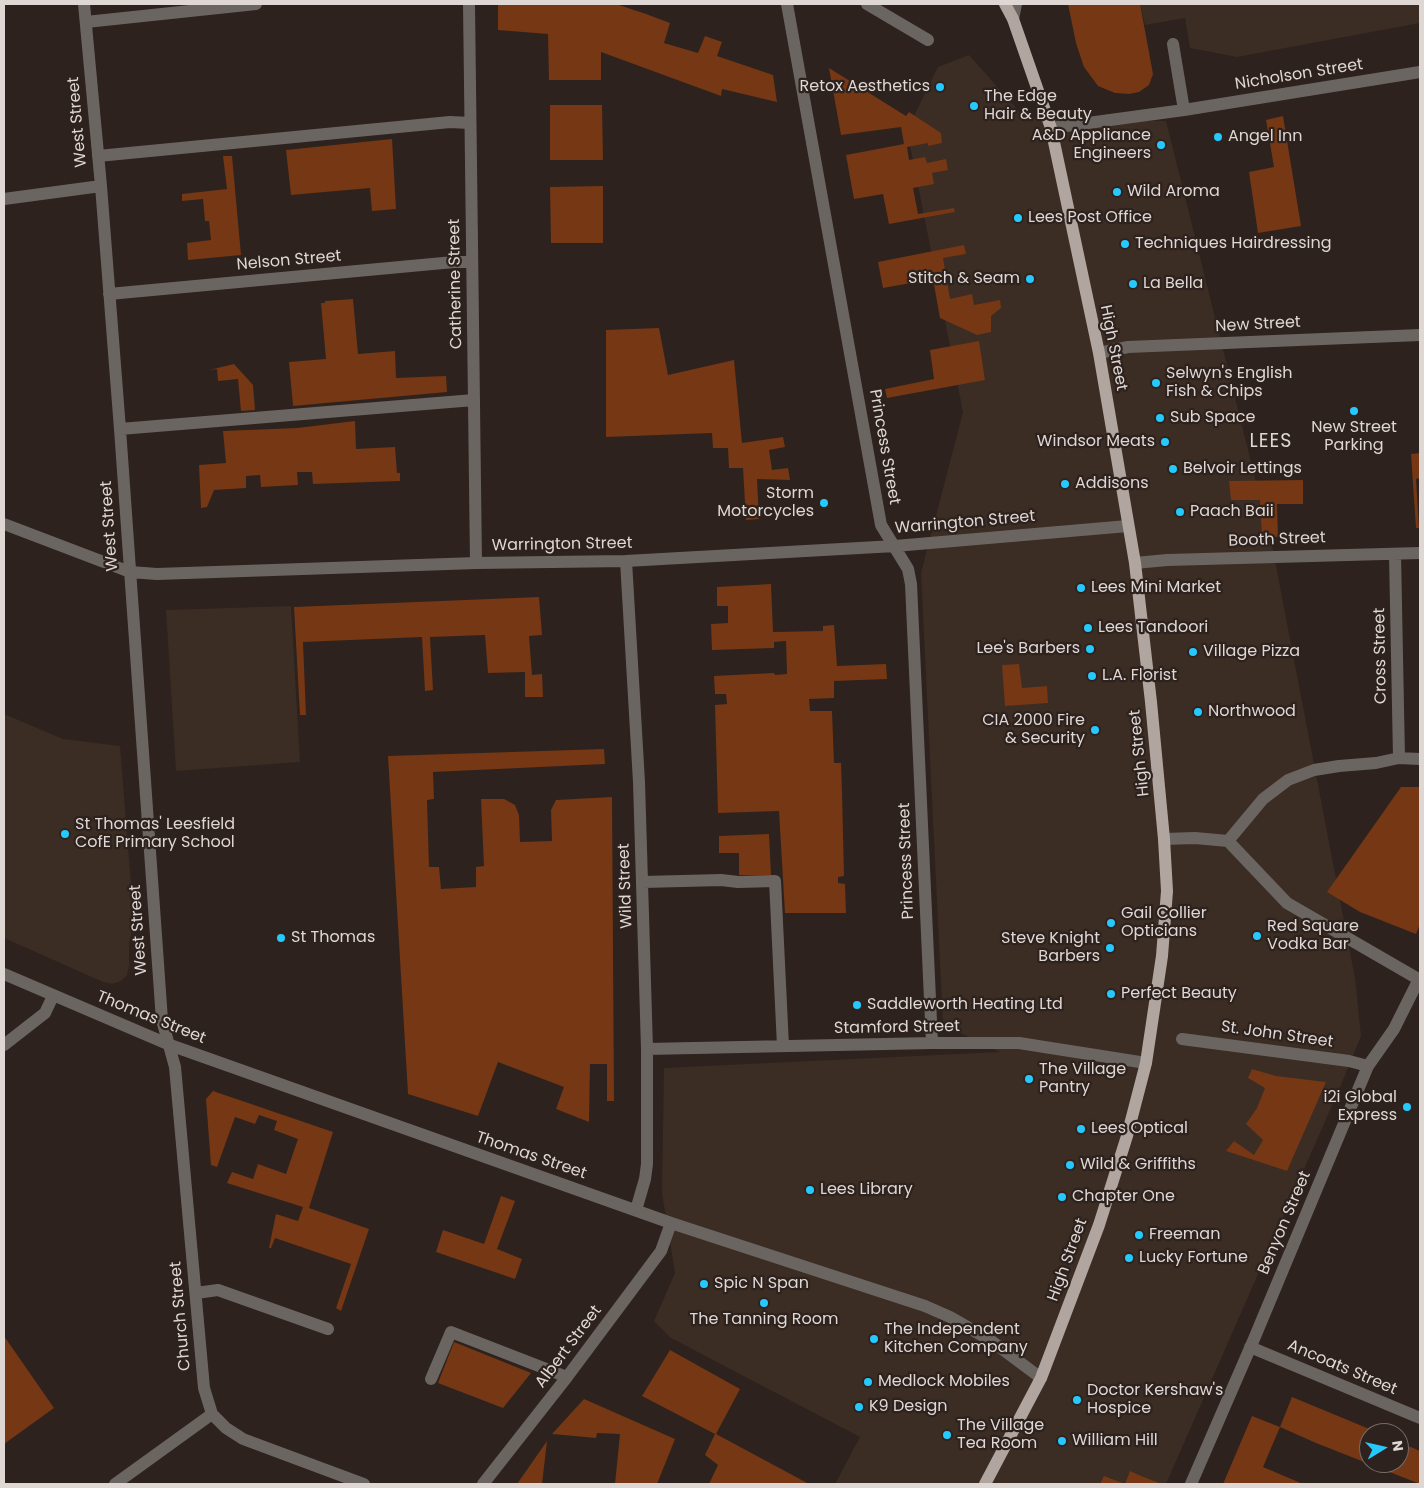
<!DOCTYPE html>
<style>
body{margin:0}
#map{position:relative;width:1424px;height:1488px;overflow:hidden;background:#2d221d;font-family:Poppins,sans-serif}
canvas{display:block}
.frame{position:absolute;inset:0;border:5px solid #dfd7d4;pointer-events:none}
.north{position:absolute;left:1359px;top:1423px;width:50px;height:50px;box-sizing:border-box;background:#2d221d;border:1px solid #746a66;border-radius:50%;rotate:81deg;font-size:14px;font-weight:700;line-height:20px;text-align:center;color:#dfd7d4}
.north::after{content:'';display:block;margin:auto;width:18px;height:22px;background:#26c9fe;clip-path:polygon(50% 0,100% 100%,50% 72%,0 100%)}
</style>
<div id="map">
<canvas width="1424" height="1488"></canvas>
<div class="frame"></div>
<div class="north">N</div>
</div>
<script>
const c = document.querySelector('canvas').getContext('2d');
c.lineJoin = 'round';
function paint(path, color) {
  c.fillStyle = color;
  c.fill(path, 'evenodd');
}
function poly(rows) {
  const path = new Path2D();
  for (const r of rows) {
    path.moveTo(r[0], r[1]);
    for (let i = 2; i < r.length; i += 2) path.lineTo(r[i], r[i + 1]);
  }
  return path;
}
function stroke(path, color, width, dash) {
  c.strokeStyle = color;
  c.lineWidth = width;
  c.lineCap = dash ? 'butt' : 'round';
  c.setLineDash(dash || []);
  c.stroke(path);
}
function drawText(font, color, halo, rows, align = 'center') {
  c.font = font + ' Poppins,sans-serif';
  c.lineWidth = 4.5;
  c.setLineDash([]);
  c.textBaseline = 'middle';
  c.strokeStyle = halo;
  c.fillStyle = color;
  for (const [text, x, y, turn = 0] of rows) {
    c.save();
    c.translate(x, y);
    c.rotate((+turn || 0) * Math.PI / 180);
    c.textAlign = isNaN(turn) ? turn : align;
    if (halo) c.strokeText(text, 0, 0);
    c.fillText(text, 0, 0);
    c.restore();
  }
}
paint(poly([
 [1140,4,1420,4,1420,23,1237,57,1190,48,1185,18,1145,25],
 [969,55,1024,117,1166,121,1273,550,1355,978,1361,1036,1341,1085,1166,1484,835,1484,860,1437,671,1338,654,1321,675,1273,662,1193,664,1068,1000,1052,943,1025,921,573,963,412,907,130,938,67],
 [291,606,300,762,176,771,166,610],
 [4,714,63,739,120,746,134,922,129,944,129,966,127,975,121,981,112,984,103,982,4,938]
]), '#3b2c24');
paint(poly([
 [498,4,616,4,646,14,670,23,664,43,698,53,705,36,722,42,717,56,773,75,777,102,722,89,721,96,601,52,601,80,549,80,548,34,498,30],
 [1068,4,1140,4,1153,74,1149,85,1139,92,1129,94,1115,93,1098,86,1084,67,1076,43],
 [829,68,906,116,909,112,941,133,942,143,928,146,928,143,907,147,909,160,925,157,927,163,946,159,948,170,932,173,934,184,913,188,918,214,954,208,955,212,889,224,883,194,854,199,846,155,904,144,901,127,841,135],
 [550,105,602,105,603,160,550,160],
 [1283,116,1301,226,1258,233,1249,172,1274,167,1266,120],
 [392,139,396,209,372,211,370,188,291,195,286,150],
 [223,156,232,156,241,255,188,260,187,243,211,240,209,221,205,221,203,199,182,201,182,194,227,189],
 [603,186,603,243,551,243,550,187],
 [964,245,966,254,943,258,950,299,972,294,974,305,1000,300,1001,308,991,316,991,332,977,335,940,318,933,279,883,288,878,262],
 [353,299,358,354,395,351,396,378,446,376,447,392,293,406,289,362,326,359,321,303,325,303,325,301],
 [659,328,668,375,734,360,742,443,783,437,785,447,769,450,772,470,788,468,790,480,757,479,759,519,746,520,743,468,729,468,728,448,713,448,712,433,606,437,606,330],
 [979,341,985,380,887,398,885,389,934,379,930,350],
 [234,364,253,385,255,410,241,411,238,379,218,381,217,369,209,370],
 [355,421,356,449,395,447,397,473,400,473,400,481,313,484,312,472,297,472,298,485,261,487,260,475,246,476,246,488,214,490,207,507,201,508,199,465,226,463,223,431,297,428],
 [1420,453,1420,478,1416,479,1419,528,1416,528,1411,454],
 [1303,480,1303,504,1277,504,1278,537,1262,536,1260,500,1231,500,1229,481],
 [771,584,773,632,823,631,823,626,834,625,837,666,886,664,887,679,834,681,834,698,809,699,810,711,832,711,834,763,841,763,842,792,844,876,838,877,838,883,845,884,846,913,785,913,779,811,718,813,715,705,727,704,726,694,715,694,714,676,774,673,775,675,787,674,786,641,774,642,774,648,712,650,711,624,728,623,728,606,717,606,717,587],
 [539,597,542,635,529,636,532,675,542,674,543,697,525,697,525,672,488,673,485,635,430,637,433,690,425,691,422,637,303,642,306,715,300,715,294,607],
 [1019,664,1022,688,1047,686,1048,703,1005,706,1002,665],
 [604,749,605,764,433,772,434,799,427,800,429,867,439,867,441,889,476,887,476,867,484,866,481,799,504,799,515,805,519,815,520,842,552,841,551,810,556,800,612,797,614,1101,607,1101,607,1064,590,1064,589,1122,556,1109,564,1087,498,1062,478,1116,408,1094,388,756],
 [1401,787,1420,787,1420,924,1416,934,1360,912,1327,892],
 [769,834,771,875,739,875,739,853,719,853,719,836],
 [1252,1069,1276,1076,1326,1082,1287,1171,1226,1151,1234,1141,1254,1155,1263,1140,1246,1124,1257,1108,1265,1088,1248,1078],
 [213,1091,333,1132,309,1208,369,1229,341,1311,336,1308,351,1264,275,1238,271,1248,269,1248,276,1214,298,1221,303,1207,227,1183,232,1172,253,1179,258,1164,286,1174,298,1139,274,1130,277,1121,259,1115,255,1124,235,1117,217,1167,211,1165,206,1099],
 [501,1196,515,1201,497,1249,522,1259,515,1279,436,1252,443,1230,484,1244],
 [4,1336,54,1408,4,1444],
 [454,1342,531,1373,503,1408,438,1383],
 [670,1350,740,1389,716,1434,809,1484,709,1484,718,1465,705,1455,715,1434,642,1396],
 [1292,1397,1379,1433,1369,1433,1369,1463,1399,1463,1399,1442,1420,1451,1420,1484,1316,1443,1280,1427,1263,1467,1303,1484,1223,1484,1252,1416,1280,1427],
 [584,1399,675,1439,657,1484,615,1484,620,1434,597,1433,596,1438,552,1434],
 [547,1441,542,1484,517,1484],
 [1130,1471,1141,1476,1162,1484,1100,1484,1104,1476,1125,1484]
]), '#753714');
stroke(poly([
 [84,4,101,186,120,429,162,1020,175,1067,204,1388,212,1414,226,1428,243,1439,364,1484],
 [469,4,476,563],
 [787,4,881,525,908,569,911,584,932,1043],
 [867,4,928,40],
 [1013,19,1016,4],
 [86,22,256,4],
 [1173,44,1184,110],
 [1051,128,1184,110,1420,72],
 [98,156,450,122,470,123],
 [4,199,101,186],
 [109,294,454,262,472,262],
 [1099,353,1128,347,1420,335],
 [120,429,474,400],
 [4,524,130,572,157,574,476,563,626,561,895,546,1128,526],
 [1395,554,1399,758],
 [626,561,639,782,647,1049,647,1164,645,1179,636,1210],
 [1135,563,1167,560,1420,553],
 [1164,839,1195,838,1228,841,1287,903,1420,980],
 [1228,841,1263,799,1288,780,1314,770,1339,766,1376,763,1399,758,1420,759],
 [643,882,721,880,738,882,775,881,783,1046],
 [4,974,170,1045,671,1223,925,1306,950,1317,990,1340,1041,1378],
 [1182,1039,1349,1061,1368,1066],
 [4,1045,45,1013,53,996],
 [647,1049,932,1043,1019,1043,1146,1063],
 [196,1293,218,1290,328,1329],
 [1250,1347,1420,1418],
 [431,1379,451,1332,567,1377],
 [115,1484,212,1414],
 [483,1484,567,1377,661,1251,671,1223],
 [1191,1484,1254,1339,1368,1066,1394,1029,1419,979]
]), '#6b6562', 12);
stroke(poly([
 [985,1484,1041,1378,1099,1225,1127,1136,1146,1063,1162,956,1167,891,1164,839,1151,702,1135,563,1099,353,1051,128,1013,19,1005,4]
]), '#b1a59f', 12);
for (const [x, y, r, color] of [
 [940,87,5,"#26c9fe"],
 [974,106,5,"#26c9fe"],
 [1218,137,5,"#26c9fe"],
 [1161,145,5,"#26c9fe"],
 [1117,192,5,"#26c9fe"],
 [1018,218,5,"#26c9fe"],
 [1125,244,5,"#26c9fe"],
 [1030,279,5,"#26c9fe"],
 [1133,284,5,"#26c9fe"],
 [1156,383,5,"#26c9fe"],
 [1354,411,5,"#26c9fe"],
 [1160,418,5,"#26c9fe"],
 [1165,442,5,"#26c9fe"],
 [1173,469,5,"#26c9fe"],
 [1065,484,5,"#26c9fe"],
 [824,503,5,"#26c9fe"],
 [1180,512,5,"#26c9fe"],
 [1081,588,5,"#26c9fe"],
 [1088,628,5,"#26c9fe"],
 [1090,649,5,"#26c9fe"],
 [1193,652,5,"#26c9fe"],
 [1092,676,5,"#26c9fe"],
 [1198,712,5,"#26c9fe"],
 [1095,730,5,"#26c9fe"],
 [65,834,5,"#26c9fe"],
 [1111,923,5,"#26c9fe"],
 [1257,936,5,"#26c9fe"],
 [281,938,5,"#26c9fe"],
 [1110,948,5,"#26c9fe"],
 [1111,994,5,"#26c9fe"],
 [857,1005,5,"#26c9fe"],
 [1029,1079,5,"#26c9fe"],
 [1407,1107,5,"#26c9fe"],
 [1081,1129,5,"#26c9fe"],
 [1070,1165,5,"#26c9fe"],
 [810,1190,5,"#26c9fe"],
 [1062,1197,5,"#26c9fe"],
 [1139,1235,5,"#26c9fe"],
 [1129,1258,5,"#26c9fe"],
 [704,1284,5,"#26c9fe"],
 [764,1303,5,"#26c9fe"],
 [874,1339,5,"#26c9fe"],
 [868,1382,5,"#26c9fe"],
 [1077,1400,5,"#26c9fe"],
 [859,1407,5,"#26c9fe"],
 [947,1435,5,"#26c9fe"],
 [1062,1441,5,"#26c9fe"]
]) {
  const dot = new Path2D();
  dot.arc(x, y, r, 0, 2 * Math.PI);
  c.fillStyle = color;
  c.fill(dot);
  stroke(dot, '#2d221d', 2);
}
drawText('16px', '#dfd7d4', '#2d221d', [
 ["Nicholson Street",1299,75,-9],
 ["West Street",78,122,-95],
 ["Nelson Street",289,261,-5],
 ["Catherine Street",456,284,-91],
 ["New Street",1258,325,-3],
 ["High Street",1113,348,79],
 ["Princess Street",884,447,80],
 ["Warrington Street",965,523,-5],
 ["West Street",110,526,-94],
 ["Booth Street",1277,540,-2],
 ["Warrington Street",562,545,-1],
 ["Cross Street",1381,656,-91],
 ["High Street",1140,753,-96],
 ["Princess Street",907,861,-92],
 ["Wild Street",626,886,-92],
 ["West Street",139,930,-94],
 ["Thomas Street",151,1018,22],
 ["Stamford Street",897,1028,-1],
 ["St. John Street",1277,1035,8],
 ["Thomas Street",531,1156,19],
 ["Benyon Street",1285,1223,-67],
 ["High Street",1068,1260,-70],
 ["Church Street",181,1316,-95],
 ["Albert Street",569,1347,-53],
 ["Ancoats Street",1342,1368,23]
]);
drawText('16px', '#dfd7d4', '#2d221d', [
 ["Retox Aesthetics",930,87,"right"],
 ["The Edge",984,97],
 ["Hair & Beauty",984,115],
 ["A&D Appliance",1151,136,"right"],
 ["Engineers",1151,154,"right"],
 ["Angel Inn",1228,137],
 ["Wild Aroma",1127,192],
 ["Lees Post Office",1028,218],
 ["Techniques Hairdressing",1135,244],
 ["Stitch & Seam",1020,279,"right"],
 ["La Bella",1143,284],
 ["Selwyn's English",1166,374],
 ["Fish & Chips",1166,392],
 ["Sub Space",1170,418],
 ["New Street",1354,428,"center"],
 ["Parking",1354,446,"center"],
 ["Windsor Meats",1155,442,"right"],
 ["Belvoir Lettings",1183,469],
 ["Addisons",1075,484],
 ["Storm",814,494,"right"],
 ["Motorcycles",814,512,"right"],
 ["Paach Baii",1190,512],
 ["Lees Mini Market",1091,588],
 ["Lees Tandoori",1098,628],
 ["Lee's Barbers",1080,649,"right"],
 ["Village Pizza",1203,652],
 ["L.A. Florist",1102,676],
 ["Northwood",1208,712],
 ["CIA 2000 Fire",1085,721,"right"],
 ["& Security",1085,739,"right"],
 ["St Thomas' Leesfield",75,825],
 ["CofE Primary School",75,843],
 ["Gail Collier",1121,914],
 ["Opticians",1121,932],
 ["Red Square",1267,927],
 ["Vodka Bar",1267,945],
 ["St Thomas",291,938],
 ["Steve Knight",1100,939,"right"],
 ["Barbers",1100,957,"right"],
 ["Perfect Beauty",1121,994],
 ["Saddleworth Heating Ltd",867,1005],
 ["The Village",1039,1070],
 ["Pantry",1039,1088],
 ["i2i Global",1397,1098,"right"],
 ["Express",1397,1116,"right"],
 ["Lees Optical",1091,1129],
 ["Wild & Griffiths",1080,1165],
 ["Lees Library",820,1190],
 ["Chapter One",1072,1197],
 ["Freeman",1149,1235],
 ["Lucky Fortune",1139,1258],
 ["Spic N Span",714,1284],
 ["The Tanning Room",764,1320,"center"],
 ["The Independent",884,1330],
 ["Kitchen Company",884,1348],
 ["Medlock Mobiles",878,1382],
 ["Doctor Kershaw's",1087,1391],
 ["Hospice",1087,1409],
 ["K9 Design",869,1407],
 ["The Village",957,1426],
 ["Tea Room",957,1444],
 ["William Hill",1072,1441]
], 'left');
c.letterSpacing = '1px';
drawText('19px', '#dfd7d4', '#2d221d', [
 ["LEES",1271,442]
]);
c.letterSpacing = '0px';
</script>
